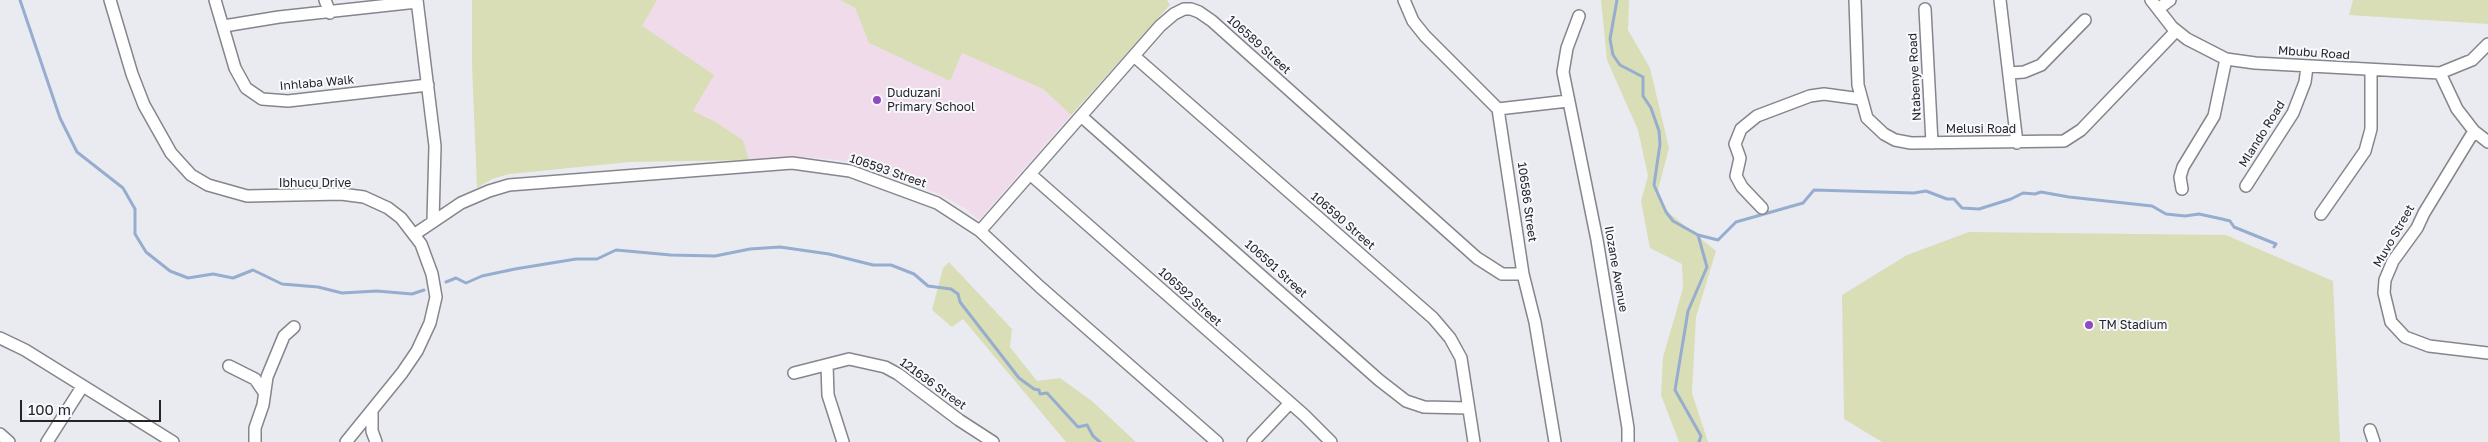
<!DOCTYPE html>
<style>
body{margin:0}
#map{position:relative;width:2488px;height:442px;overflow:hidden;background:#eaebf1;font-family:"Golos Text",sans-serif}
canvas{display:block}
.scale{position:absolute;left:20px;top:400px;width:141px;height:22px;box-sizing:border-box;border:2px solid #242426;border-top:0;padding-left:6px;font-size:15px;line-height:18px;white-space:nowrap;color:#242426;-webkit-text-stroke:4px #f8f9fe;paint-order:stroke}
</style>
<div id="map">
<canvas width="2488" height="442"></canvas>
<div class="scale">100 m</div>
</div>
<script>
const c = document.querySelector('canvas').getContext('2d');
c.lineJoin = 'round';
function paint(path, color) {
  c.fillStyle = color;
  c.fill(path, 'evenodd');
}
function poly(rows) {
  const path = new Path2D();
  for (const r of rows) {
    path.moveTo(r[0], r[1]);
    for (let i = 2; i < r.length; i += 2) path.lineTo(r[i], r[i + 1]);
  }
  return path;
}
function stroke(path, color, width, dash) {
  c.strokeStyle = color;
  c.lineWidth = width;
  c.lineCap = dash ? 'butt' : 'round';
  c.setLineDash(dash || []);
  c.stroke(path);
}
function drawText(font, color, halo, rows, align = 'center') {
  c.font = font + ' "Golos Text",sans-serif';
  c.lineWidth = 4;
  c.setLineDash([]);
  c.textBaseline = 'middle';
  c.strokeStyle = halo;
  c.fillStyle = color;
  for (const [text, x, y, turn = 0] of rows) {
    c.save();
    c.translate(x, y);
    c.rotate((+turn || 0) * Math.PI / 180);
    c.textAlign = isNaN(turn) ? turn : align;
    if (halo) c.strokeText(text, 0, 0);
    c.fillText(text, 0, 0);
    c.restore();
  }
}
paint(poly([
 [657,0,840,0,855,8,869,43,949,80,962,53,1043,89,1071,115,979,220,965,208,939,194,877,170,838,160,807,157,749,160,743,140,716,122,693,111,642,26]
]), '#efdbea');
paint(poly([
 [472,0,657,0,642,26,714,75,693,111,716,122,743,140,749,160,630,162,509,174,492,179,477,188,472,64],
 [840,0,1167,0,1170,5,1071,115,1043,89,962,53,950,81,869,43,855,8],
 [1601,0,1629,0,1628,30,1650,68,1669,148,1658,190,1662,203,1668,212,1716,251,1696,317,1692,393,1708,442,1679,442,1661,395,1663,357,1683,288,1682,264,1650,248,1641,201,1648,176,1638,130,1607,60],
 [2353,0,2488,0,2488,24,2349,15],
 [1969,232,2226,235,2333,281,2340,442,1882,442,1844,419,1842,295,1907,255],
 [949,262,1012,329,1010,347,1037,381,1060,378,1092,401,1136,442,1066,442,963,319,952,327,932,310,943,268]
]), '#d9deb7');
stroke(poly([
 [20,0,60,118,77,152,123,188,135,209,135,234,146,252,170,271,188,278,213,274,233,278,253,270,282,284,318,287,342,293,377,291,412,294,424,290],
 [1617,0,1610,39,1613,55,1620,65,1643,77,1643,96,1651,108,1659,131,1660,144,1654,185,1666,212,1673,221,1698,235,1718,240,1736,222,1803,203,1814,190,1914,193,1926,191,1947,199,1954,199,1962,208,1979,209,2011,199,2023,193,2035,194,2041,192,2069,197,2152,206,2166,214,2185,216,2199,214,2222,219,2230,221,2234,227,2276,244,2274,247],
 [1698,235,1707,267,1688,311,1675,390,1701,436,1699,442],
 [446,282,456,278,466,283,482,276,515,269,576,259,597,259,616,250,671,255,715,256,750,249,780,247,829,254,873,265,891,265,914,274,928,286,951,289,958,294,960,302,1019,378,1034,389,1039,390,1040,394,1047,393,1078,427,1087,425,1093,436,1100,442]
]), '#96adcf', 3);
const minor = poly([
 [110,0,132,74,144,105,171,153,191,175,208,185,247,196,341,194,364,197,388,208,401,218,421,244,432,274,436,297,430,323,417,351,402,373,346,442],
 [215,0,235,68,246,88,262,99,288,101,428,85],
 [325,0,330,13],
 [417,0,435,146,433,221],
 [1404,0,1413,21,1425,36,1498,109,1523,274,1535,322,1555,442],
 [1855,0,1858,85,1867,118,1884,134,1895,140,1911,143,2064,141,2081,130,2176,31],
 [2000,0,2017,143],
 [2151,0,2172,27,2187,39,2226,59,2255,63,2440,73,2472,60,2488,44],
 [1925,9,1932,143],
 [2158,9,2170,0],
 [1579,16,1567,48,1563,72,1597,240,1628,428,1628,442],
 [224,26,279,17,417,2],
 [1134,56,1433,318,1450,338,1461,358,1474,442],
 [2010,73,2024,72,2041,65,2085,20],
 [2440,73,2457,109,2474,131,2488,142],
 [1498,109,1568,101],
 [1081,116,1379,380,1406,401,1424,407,1468,408],
 [2474,131,2424,213,2417,228,2393,261,2385,280,2384,293,2391,322,2405,337,2429,346,2488,353],
 [1030,174,1304,415,1331,442],
 [2246,186,2293,113,2305,82,2307,67],
 [2182,189,2180,177,2183,167,2214,116,2226,59],
 [1762,208,1742,187,1736,176,1740,158,1735,144,1741,129,1757,116,1810,96,1824,94,1861,99],
 [2321,214,2365,151,2371,129,2371,71],
 [980,231,1160,26,1174,14,1184,9,1191,9,1199,12,1212,21,1477,258,1502,274,1523,274],
 [415,234,461,203,489,191,509,185,792,163,850,171,937,203,980,231,1040,287,1217,442],
 [0,338,25,350,173,442],
 [827,365,828,395,843,442],
 [229,366,255,379,264,392],
 [794,373,849,359,885,367,898,374,959,420,993,442],
 [372,413,372,431,376,442],
 [2370,430,2374,442],
 [0,434,9,442],
 [47,442,82,387],
 [255,442,255,428,263,405,267,377,284,336,294,327],
 [1253,442,1289,404]
]);
stroke(minor, '#85868b', 14);
stroke(minor, '#fff', 11);
for (const [x, y, r, color] of [
 [877,100,5,"#904abd"],
 [2089,325,5,"#904abd"]
]) {
  const dot = new Path2D();
  dot.arc(x, y, r, 0, 2 * Math.PI);
  c.fillStyle = color;
  c.fill(dot);
  stroke(dot, '#f8f9fe', 2);
}
drawText('12px', '#242426', '#f8f9fe', [
 ["106589 Street",1259,45,42],
 ["Mbubu Road",2314,53,4],
 ["Ntabenye Road",1915,77,-93],
 ["Inhlaba Walk",317,83,-5],
 ["Melusi Road",1981,129],
 ["Mlando Road",2262,134,-58],
 ["106593 Street",888,171,19],
 ["Ibhucu Drive",315,183],
 ["106586 Street",1527,202,82],
 ["106590 Street",1343,221,41],
 ["Muvo Street",2394,236,-60],
 ["106591 Street",1276,269,42],
 ["Ilozane Avenue",1616,269,80],
 ["106592 Street",1190,297,42],
 ["121636 Street",933,384,36]
]);
drawText('12px', '#242426', '#f8f9fe', [
 ["Duduzani",887,93],
 ["Primary School",887,107],
 ["TM Stadium",2099,325]
], 'left');
</script>
